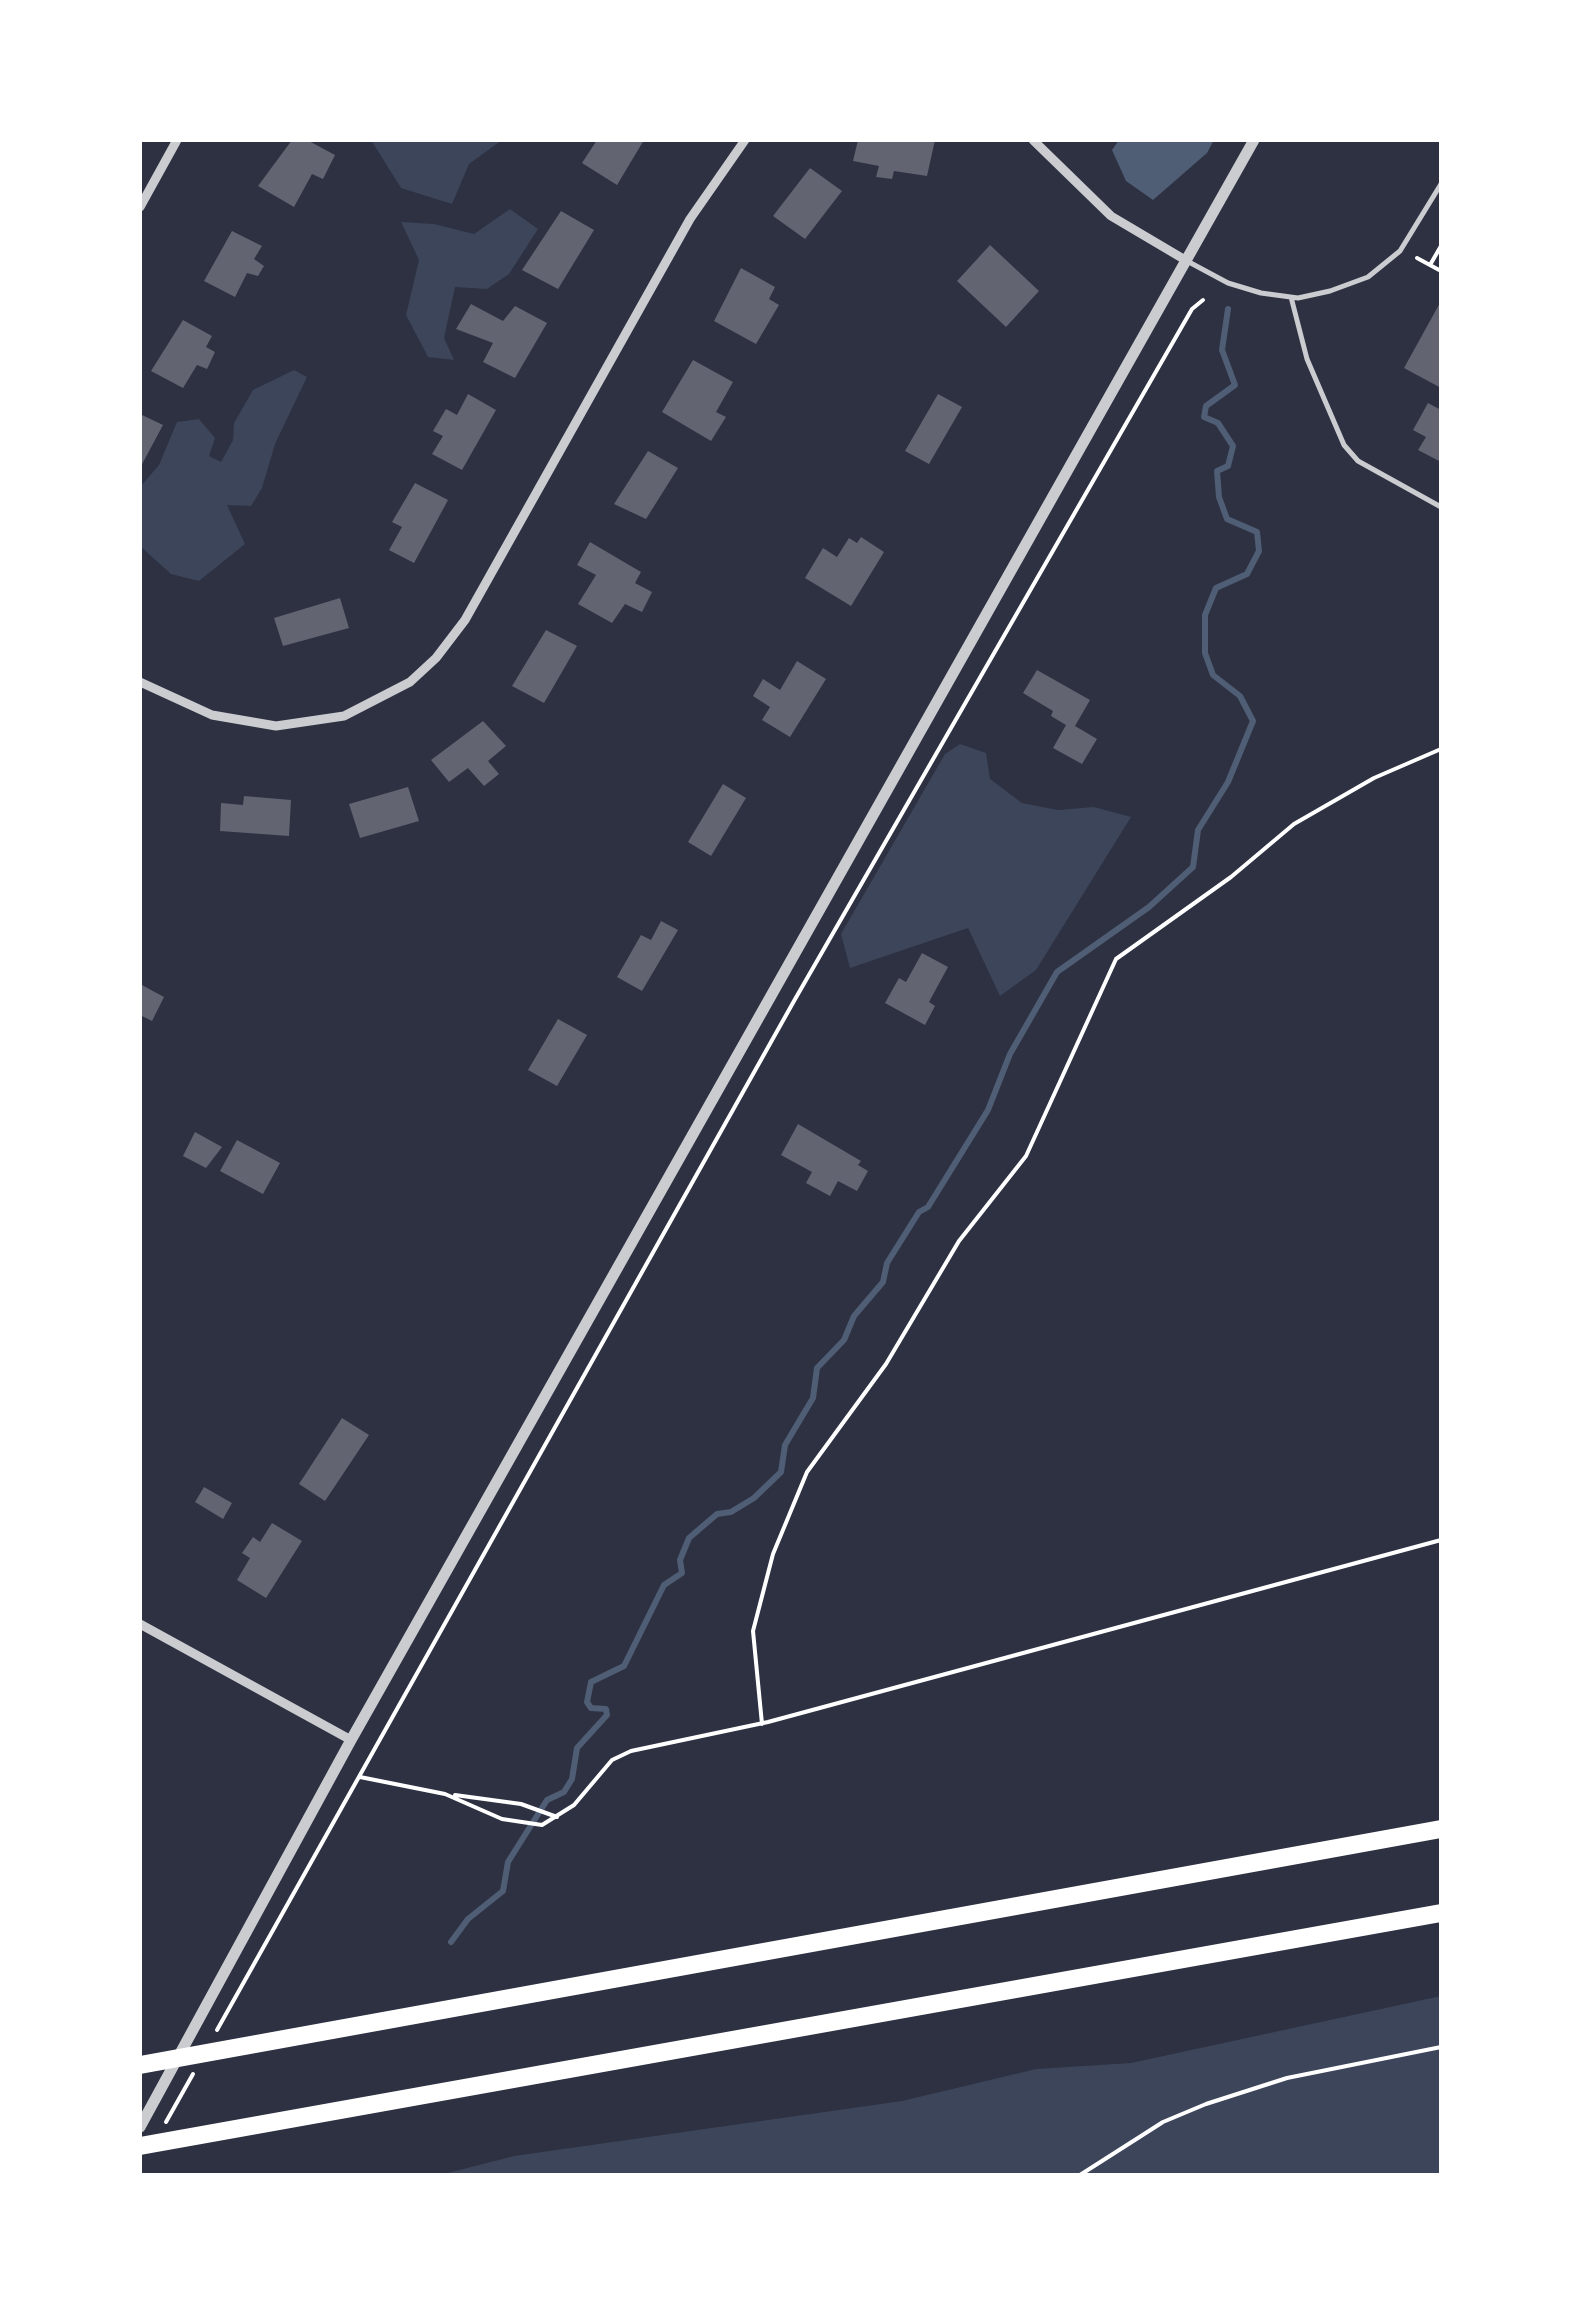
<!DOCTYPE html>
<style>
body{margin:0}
#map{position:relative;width:1581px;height:2315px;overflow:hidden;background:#2d3142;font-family:Quicksand,sans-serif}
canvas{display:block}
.frame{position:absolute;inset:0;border:142px solid #fff;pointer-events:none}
</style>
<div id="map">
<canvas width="1581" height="2315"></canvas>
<div class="frame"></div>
</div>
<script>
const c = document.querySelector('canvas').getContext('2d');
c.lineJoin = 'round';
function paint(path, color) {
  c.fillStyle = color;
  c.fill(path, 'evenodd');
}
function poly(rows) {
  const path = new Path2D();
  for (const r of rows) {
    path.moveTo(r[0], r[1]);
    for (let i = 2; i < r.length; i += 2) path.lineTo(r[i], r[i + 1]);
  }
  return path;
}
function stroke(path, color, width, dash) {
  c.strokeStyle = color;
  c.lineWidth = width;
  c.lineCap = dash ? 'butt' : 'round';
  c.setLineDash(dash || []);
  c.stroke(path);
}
paint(poly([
 [371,140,502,140,469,164,452,204,401,188],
 [510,209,538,229,509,274,487,289,455,287,444,338,454,360,428,357,406,315,419,260,401,222,434,224,474,234],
 [294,370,307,377,275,444,262,488,251,506,227,505,245,544,199,581,171,574,140,546,140,487,159,465,177,422,199,419,215,438,209,456,221,462,233,440,234,423,253,390],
 [960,744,986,753,990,779,1022,803,1058,810,1094,807,1131,817,1036,970,1000,996,968,928,850,968,841,934,945,754],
 [1441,1996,1441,2175,440,2175,514,2156,902,2101,1036,2069,1131,2063]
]), '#3c4559');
paint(poly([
 [1119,140,1214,140,1207,153,1153,200,1126,181,1112,150]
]), '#4f5d75');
stroke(poly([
 [451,1942,468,1919,503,1891,508,1862,518,1846,547,1800,564,1792,572,1779,577,1748,607,1715,606,1709,591,1708,587,1702,591,1682,624,1666,664,1585,682,1573,680,1560,689,1538,717,1514,731,1512,754,1498,781,1472,785,1445,813,1398,817,1368,844,1340,854,1316,883,1282,887,1263,919,1212,928,1207,988,1110,1010,1054,1057,972,1149,907,1193,867,1198,830,1228,782,1253,721,1240,696,1213,675,1205,653,1205,615,1216,588,1247,574,1259,551,1257,532,1227,519,1219,497,1217,471,1228,466,1233,446,1218,423,1204,417,1206,406,1235,385,1222,350,1228,309]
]), '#4f5d75', 6);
paint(poly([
 [292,140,307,140,335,155,323,179,312,174,294,207,258,186],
 [597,140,644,140,617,185,582,163],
 [858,140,935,140,927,176,894,171,892,179,876,177,879,166,853,161],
 [810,168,842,191,805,239,773,216],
 [561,211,594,230,558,289,522,270],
 [232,231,262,246,254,259,264,266,258,276,247,273,235,297,204,281],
 [990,245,1039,291,1006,327,957,281],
 [741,268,775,287,769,299,779,305,756,344,714,321],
 [1441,301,1441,388,1404,368],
 [471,304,503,321,515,306,547,323,515,378,483,362,493,343,456,329],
 [183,320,212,336,206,347,215,352,207,369,197,365,183,388,151,371],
 [693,360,733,382,716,412,726,417,711,441,662,412],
 [468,394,496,410,462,470,432,454,443,436,433,431,446,409,457,415],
 [938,394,962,407,929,464,905,451],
 [1428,403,1441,410,1441,462,1418,450,1426,437,1413,430],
 [140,414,163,425,140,468],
 [648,451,678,468,646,519,614,504],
 [415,483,448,500,414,563,389,550,402,527,392,522],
 [861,537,884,552,851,606,805,578,823,548,837,557,849,538,857,543],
 [590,542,641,572,635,583,652,592,642,612,625,604,612,623,578,604,596,575,577,565],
 [340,598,349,628,283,646,274,618],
 [546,630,577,646,544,703,512,686],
 [797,661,826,679,790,737,762,720,770,707,753,696,763,679,780,690],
 [1037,670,1090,700,1075,726,1097,739,1082,764,1053,748,1066,725,1051,716,1053,711,1023,693],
 [483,721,506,746,488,761,499,774,484,786,468,768,449,782,431,760],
 [723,784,746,798,711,856,688,842],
 [408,787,419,821,360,838,349,804],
 [244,796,291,800,289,836,220,831,221,803,243,805],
 [661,921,678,930,642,991,617,977,641,935,651,940],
 [922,953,948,967,929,1002,935,1006,925,1025,885,1003,899,978,906,982],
 [140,984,164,997,152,1021,140,1015],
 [558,1019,587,1035,557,1086,528,1070],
 [798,1124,861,1161,858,1165,868,1171,857,1191,838,1181,830,1196,806,1183,812,1172,781,1155],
 [195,1132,222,1147,206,1168,183,1156],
 [237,1140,280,1163,263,1194,220,1171],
 [342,1418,369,1435,325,1501,299,1484],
 [204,1487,232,1503,223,1519,195,1502],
 [272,1523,302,1541,266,1598,237,1580,250,1558,242,1553,253,1537,260,1542]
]), '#626471');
stroke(poly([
 [1417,258,1441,271],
 [1430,265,1441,246],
 [762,1724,753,1631,773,1554,807,1472,886,1364,959,1241,1026,1156,1116,959,1231,877,1294,824,1374,778,1441,749],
 [360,1777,445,1794,502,1819,542,1825,574,1805,612,1760,631,1751,768,1722,1441,1540],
 [455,1795,521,1804,557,1817],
 [217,2030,794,1001,1192,309,1203,300],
 [166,2122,193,2074],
 [1080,2175,1163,2122,1206,2104,1287,2078,1441,2047]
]), '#fff', 4);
stroke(poly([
 [1187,261,1228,283,1261,293,1298,298,1330,291,1368,277,1400,251,1441,184],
 [1291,297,1307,359,1344,445,1358,461,1441,507]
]), '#caccd0', 5);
stroke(poly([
 [1033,140,1111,216,1187,261],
 [140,207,177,140],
 [140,682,212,715,276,726,344,716,410,682,436,658,465,620,690,219,745,140],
 [140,1624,351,1740]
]), '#caccd0', 9);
stroke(poly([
 [140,2127,351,1740,1254,140]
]), '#caccd0', 11);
stroke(poly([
 [140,2065,1441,1829],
 [140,2146,1441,1913]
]), '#fff', 18);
</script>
